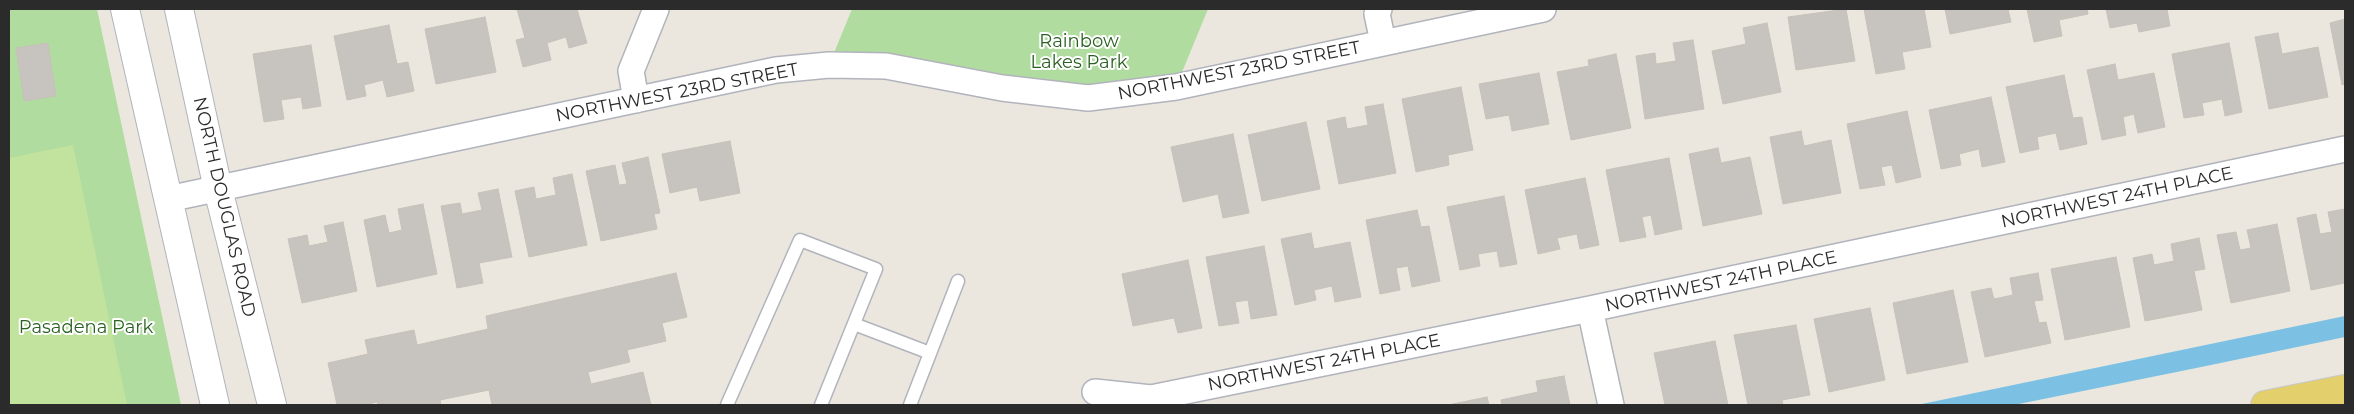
<!DOCTYPE html>
<style>
body{margin:0}
#map{position:relative;width:2354px;height:414px;overflow:hidden;background:#ebe7de;font-family:Montserrat,sans-serif}
canvas{display:block}
.frame{position:absolute;inset:0;border:10px solid #2b2b2b;pointer-events:none}
</style>
<div id="map">
<canvas width="2354" height="414"></canvas>
<div class="frame"></div>
</div>
<script>
const c = document.querySelector('canvas').getContext('2d');
c.lineJoin = 'round';
function paint(path, color) {
  c.fillStyle = color;
  c.fill(path, 'evenodd');
}
function poly(rows) {
  const path = new Path2D();
  for (const r of rows) {
    path.moveTo(r[0], r[1]);
    for (let i = 2; i < r.length; i += 2) path.lineTo(r[i], r[i + 1]);
  }
  return path;
}
function stroke(path, color, width, dash) {
  c.strokeStyle = color;
  c.lineWidth = width;
  c.lineCap = dash ? 'butt' : 'round';
  c.setLineDash(dash || []);
  c.stroke(path);
}
function drawText(font, color, halo, rows, align = 'center') {
  c.font = font + ' Montserrat,sans-serif';
  c.lineWidth = 4;
  c.setLineDash([]);
  c.textBaseline = 'middle';
  c.strokeStyle = halo;
  c.fillStyle = color;
  for (const [text, x, y, turn = 0] of rows) {
    c.save();
    c.translate(x, y);
    c.rotate((+turn || 0) * Math.PI / 180);
    c.textAlign = isNaN(turn) ? turn : align;
    if (halo) c.strokeText(text, 0, 0);
    c.fillText(text, 0, 0);
    c.restore();
  }
}
paint(poly([
 [9,9,97,9,181,405,9,405],
 [852,9,1208,9,1176,87,1122,95,829,65]
]), '#b1dca0');
paint(poly([
 [73,145,127,405,9,405,9,158]
]), '#c1e39d');
paint(poly([
 [2345,316,2345,337,2211,365,2014,405,1917,405]
]), '#7cc1e3');
const building = poly([
 [517,9,577,9,587,43,569,48,566,37,547,43,551,60,523,67,516,40,525,38,517,9],
 [1846,9,1855,61,1796,70,1788,17,1846,9],
 [1864,9,1924,9,1931,47,1902,52,1905,69,1876,74,1864,9],
 [1945,9,2008,9,2011,22,1950,34,1945,9],
 [2027,9,2087,9,2088,14,2059,20,2062,36,2034,42,2027,9],
 [2106,9,2167,9,2170,26,2139,32,2137,23,2110,28,2106,9],
 [485,17,496,72,436,84,425,29,485,17],
 [2345,19,2345,84,2342,85,2330,23,2345,19],
 [1767,23,1781,92,1723,104,1712,51,1746,44,1743,28,1767,23],
 [389,25,397,64,408,62,414,91,387,97,383,80,364,85,366,96,347,100,334,36,389,25],
 [2278,33,2282,54,2318,47,2328,97,2269,109,2255,37,2278,33],
 [1693,40,1704,109,1645,119,1636,56,1655,53,1656,64,1676,61,1673,43,1693,40],
 [48,43,56,96,24,101,16,48,48,43],
 [2229,43,2242,112,2225,116,2222,99,2202,103,2204,115,2184,118,2172,54,2229,43],
 [311,45,321,106,303,109,301,97,281,100,284,119,264,122,253,54,311,45],
 [1616,54,1631,128,1571,140,1557,72,1589,66,1588,60,1616,54],
 [2115,64,2118,80,2154,73,2165,127,2138,133,2134,114,2123,117,2126,135,2102,140,2087,70,2115,64],
 [1539,73,1549,124,1512,131,1509,115,1486,119,1479,84,1539,73],
 [2064,75,2073,118,2082,117,2087,144,2060,150,2056,133,2037,137,2039,149,2020,153,2006,87,2064,75],
 [1461,87,1473,150,1448,155,1449,165,1416,172,1402,99,1461,87],
 [1991,97,2005,162,1982,167,1979,149,1959,154,1961,165,1941,169,1929,110,1991,97],
 [1383,104,1396,173,1339,184,1327,121,1345,117,1347,129,1368,125,1365,107,1383,104],
 [1907,111,1921,177,1896,183,1892,165,1881,167,1885,185,1860,189,1847,124,1907,111],
 [1306,122,1320,189,1262,201,1248,135,1306,122],
 [1801,131,1804,146,1831,140,1841,193,1783,204,1770,137,1801,131],
 [1233,134,1249,213,1223,218,1218,194,1183,202,1171,147,1233,134],
 [730,141,740,193,700,201,697,187,670,193,662,154,730,141],
 [1718,148,1721,163,1750,157,1762,214,1703,226,1689,154,1718,148],
 [648,157,660,213,654,214,657,229,601,241,586,171,615,165,619,185,627,184,622,163,648,157],
 [1669,158,1682,229,1655,235,1651,215,1642,217,1646,237,1620,242,1606,170,1669,158],
 [572,174,587,245,529,257,515,191,534,187,536,199,556,195,553,178,572,174],
 [1585,178,1599,245,1580,249,1577,234,1557,238,1560,249,1538,254,1525,190,1585,178],
 [498,189,512,257,479,263,483,283,457,288,441,206,460,203,462,214,482,210,478,193,498,189],
 [1504,196,1517,264,1500,267,1497,251,1478,254,1480,266,1460,270,1447,207,1504,196],
 [423,204,437,274,377,287,364,220,385,215,389,233,402,230,398,209,423,204],
 [2345,209,2345,283,2311,290,2297,218,2316,214,2320,234,2332,232,2328,212,2345,209],
 [1417,210,1421,227,1429,226,1440,281,1412,287,1408,266,1396,268,1400,290,1380,294,1366,220,1417,210],
 [343,222,357,291,302,303,288,239,307,235,309,246,328,242,324,226,343,222],
 [2277,224,2290,291,2231,303,2217,235,2236,232,2240,250,2251,248,2247,230,2277,224],
 [1311,233,1314,249,1350,242,1361,297,1335,302,1332,286,1314,290,1316,300,1295,305,1281,239,1311,233],
 [2199,238,2205,269,2194,271,2202,310,2145,321,2133,258,2152,254,2154,265,2174,261,2171,244,2199,238],
 [1264,246,1277,315,1251,319,1248,300,1235,302,1239,323,1219,326,1206,257,1264,246],
 [2116,257,2130,327,2065,340,2051,269,2116,257],
 [1188,260,1202,328,1178,333,1174,318,1133,326,1122,274,1188,260],
 [676,273,687,317,662,323,666,341,627,350,630,362,588,372,591,384,643,372,651,405,492,405,489,390,440,400,441,405,378,405,377,402,365,405,337,405,328,363,368,354,365,340,414,330,417,345,488,329,486,316,676,273],
 [2038,273,2043,300,2034,301,2039,323,2046,322,2051,343,1985,357,1971,292,1991,288,1994,299,2013,295,2010,278,2038,273],
 [1953,290,1968,362,1907,374,1893,303,1953,290],
 [1870,308,1885,380,1829,392,1814,319,1870,308],
 [1796,325,1810,395,1782,400,1783,405,1748,405,1734,335,1796,325],
 [1715,341,1728,405,1665,405,1654,353,1715,341],
 [1564,376,1570,405,1502,405,1501,400,1538,392,1536,381,1564,376],
 [1487,397,1489,405,1448,405,1487,397]
]);
paint(building, '#c7c3be');
stroke(building, '#c7c2b8', 1);
const service = poly([
 [854,324,930,353],
 [727,405,800,240,876,269,821,405],
 [910,405,958,281]
]);
const minor = poly([
 [1379,9,1377,14,1383,42],
 [636,100,631,71,656,9],
 [168,199,776,70,829,65,886,66,1002,88,1088,98,1176,87,1543,9],
 [1590,309,1611,405],
 [1095,392,1151,398,1590,309,2345,149]
]);
const secondary = poly([
 [125,9,215,405],
 [179,9,218,189,272,405]
]);
const primary = poly([
 [2265,405,2345,389]
]);
stroke(service, '#b2b4bd', 15);
stroke(minor, '#b2b4bd', 28);
stroke(secondary, '#b2b4bd', 30);
stroke(primary, '#c8c8c8', 30);
stroke(service, '#fff', 12);
stroke(minor, '#fff', 25);
stroke(secondary, '#fff', 28);
stroke(primary, '#e3cf6c', 28);
drawText('18px', '#2b6122', '#fff', [
 ["Rainbow",1079,42],
 ["Lakes Park",1079,63],
 ["Pasadena Park",86,328]
]);
drawText('18px', '#2b2b2b', '#fff', [
 ["NORTHWEST 23RD STREET",1239,71,-11],
 ["NORTHWEST 23RD STREET",677,93,-11],
 ["NORTHWEST 24TH PLACE",2117,198,-12],
 ["NORTH DOUGLAS ROAD",224,207,77],
 ["NORTHWEST 24TH PLACE",1721,282,-12],
 ["NORTHWEST 24TH PLACE",1324,363,-11]
]);
</script>
